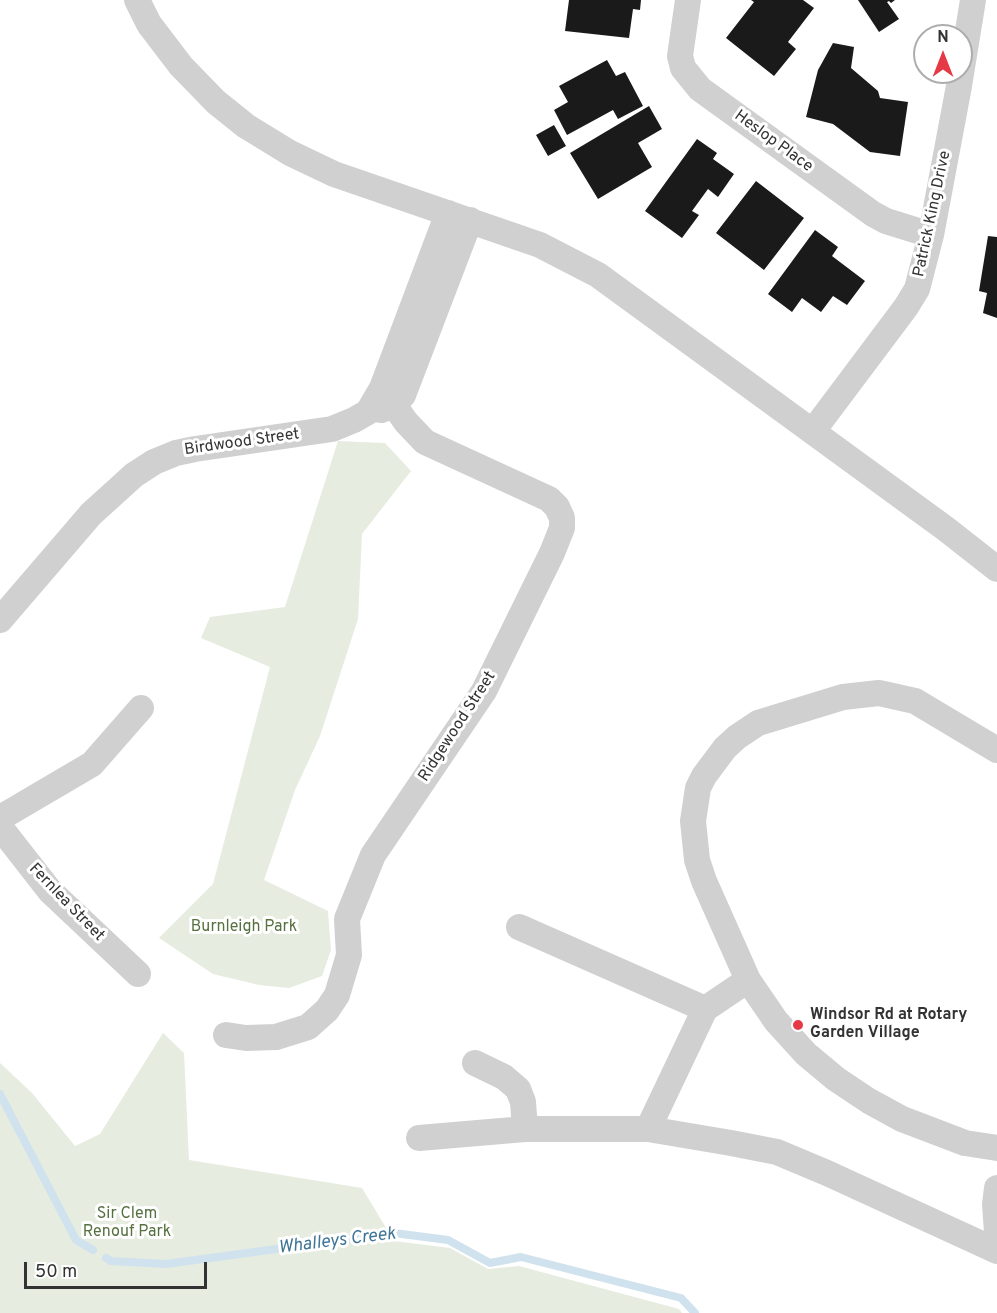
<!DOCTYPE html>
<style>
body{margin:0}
#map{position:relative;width:997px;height:1313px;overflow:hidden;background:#fff;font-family:Overpass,sans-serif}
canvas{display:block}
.north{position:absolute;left:913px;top:24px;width:60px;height:60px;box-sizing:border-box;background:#fff;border:2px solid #adadad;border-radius:50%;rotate:0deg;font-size:16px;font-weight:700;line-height:24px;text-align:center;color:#333}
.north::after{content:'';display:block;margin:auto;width:21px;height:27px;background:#e63946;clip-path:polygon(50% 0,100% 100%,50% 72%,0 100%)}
.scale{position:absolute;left:24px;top:1262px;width:183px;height:27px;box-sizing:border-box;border:3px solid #333;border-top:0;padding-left:8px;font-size:18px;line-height:21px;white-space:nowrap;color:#333;-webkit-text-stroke:4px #fff;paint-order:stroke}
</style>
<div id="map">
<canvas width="997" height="1313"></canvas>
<div class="north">N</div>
<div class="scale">50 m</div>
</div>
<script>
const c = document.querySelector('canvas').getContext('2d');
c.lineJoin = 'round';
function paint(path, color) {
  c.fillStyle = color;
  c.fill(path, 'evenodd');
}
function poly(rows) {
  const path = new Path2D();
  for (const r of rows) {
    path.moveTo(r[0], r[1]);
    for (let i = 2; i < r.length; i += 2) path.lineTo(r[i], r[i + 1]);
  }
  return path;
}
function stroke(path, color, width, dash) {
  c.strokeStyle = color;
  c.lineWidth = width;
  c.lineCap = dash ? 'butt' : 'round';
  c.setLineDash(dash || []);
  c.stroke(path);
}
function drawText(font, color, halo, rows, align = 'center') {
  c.font = font + ' Overpass,sans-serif';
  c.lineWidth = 6;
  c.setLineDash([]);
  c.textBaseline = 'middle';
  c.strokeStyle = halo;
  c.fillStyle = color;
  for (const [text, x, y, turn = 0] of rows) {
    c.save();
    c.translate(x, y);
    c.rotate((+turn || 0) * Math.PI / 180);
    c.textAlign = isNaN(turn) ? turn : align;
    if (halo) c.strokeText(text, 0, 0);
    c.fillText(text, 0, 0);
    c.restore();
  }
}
paint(poly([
 [338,441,385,443,411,471,362,534,358,619,320,736,295,790,264,880,328,911,331,950,322,976,289,988,259,985,213,974,159,938,213,884,270,667,201,638,210,617,285,607],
 [163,1033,184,1053,189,1160,362,1188,394,1241,450,1248,488,1269,519,1266,679,1309,682,1313,0,1313,0,1063,32,1093,75,1146,100,1134]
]), '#e6ecdf');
stroke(poly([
 [0,1094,76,1240,93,1250],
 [106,1258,111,1261,166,1264,394,1233,448,1240,490,1263,521,1257,681,1298,695,1313]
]), '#cfe2ee', 8);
paint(poly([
 [569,0,641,0,640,10,633,9,629,38,565,31],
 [751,0,803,0,814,8,788,42,796,49,774,76,726,38,754,2],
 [858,0,895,0,891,3,889,1,887,2,899,19,879,32],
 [833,43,854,47,851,68,878,91,880,98,908,102,900,156,870,152,833,124,806,117,818,70],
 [607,60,616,76,625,72,643,106,618,119,613,110,567,135,554,110,568,102,559,86],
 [649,106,662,129,638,143,652,167,598,199,570,153],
 [554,125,566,146,548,156,536,135],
 [697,139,717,153,713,159,734,174,718,197,708,189,692,211,699,215,682,238,645,211],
 [756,181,804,218,764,270,716,233],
 [815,230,838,247,832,256,865,281,847,305,833,296,821,312,802,298,792,312,768,294],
 [988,236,997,237,997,318,983,313,987,293,979,291]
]), '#1a1a1a');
stroke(poly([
 [137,0,149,24,181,66,216,102,246,126,290,153,334,174,540,245,598,275,946,529,997,569],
 [688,0,680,56,683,68,700,89,873,214,886,221,931,235],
 [381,410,394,405,403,395,470,220],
 [813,431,906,307,917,289,931,235,959,86,973,0],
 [0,620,91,514,134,475,154,462,176,453,195,449,332,429,354,420,368,412,382,388,448,213],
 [997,750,915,701,879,693,843,697,758,723,737,737,725,748,704,776,698,788,693,821,697,860,704,881,748,980,776,1021,806,1054,836,1079,869,1101,902,1119,965,1143,997,1148],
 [0,818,92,764,141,708],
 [0,827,50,891,138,974],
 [519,927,705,1009],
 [226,1035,246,1038,276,1037,308,1027,327,1010,337,995,349,955,347,919,373,855,484,691,552,553,562,528,562,518,557,507,549,499,425,442,406,422,382,388],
 [475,1063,504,1077,518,1089,523,1102,525,1129],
 [648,1129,705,1009,748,980],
 [419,1138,525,1129,648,1129,731,1143,777,1152,827,1173,997,1251],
 [997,1188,995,1204,997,1232]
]), '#d0d0d0', 26);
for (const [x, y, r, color] of [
 [798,1025,6,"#e63946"]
]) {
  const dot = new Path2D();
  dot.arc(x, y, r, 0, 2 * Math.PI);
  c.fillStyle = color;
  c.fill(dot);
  stroke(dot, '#fff', 2);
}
drawText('16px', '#333', '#fff', [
 ["Heslop Place",773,142,36],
 ["Patrick King Drive",933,214,-78],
 ["Birdwood Street",242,443,-8],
 ["Ridgewood Street",458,727,-57],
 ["Fernlea Street",66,903,46]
]);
drawText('16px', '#56703f', '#fff', [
 ["Burnleigh Park",244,928],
 ["Sir Clem",127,1215],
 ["Renouf Park",127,1233]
]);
drawText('bold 16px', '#333', '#fff', [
 ["Windsor Rd at Rotary",810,1016],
 ["Garden Village",810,1034]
], 'left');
drawText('italic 18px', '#3f7597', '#fff', [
 ["Whalleys Creek",337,1242,-7]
]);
</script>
